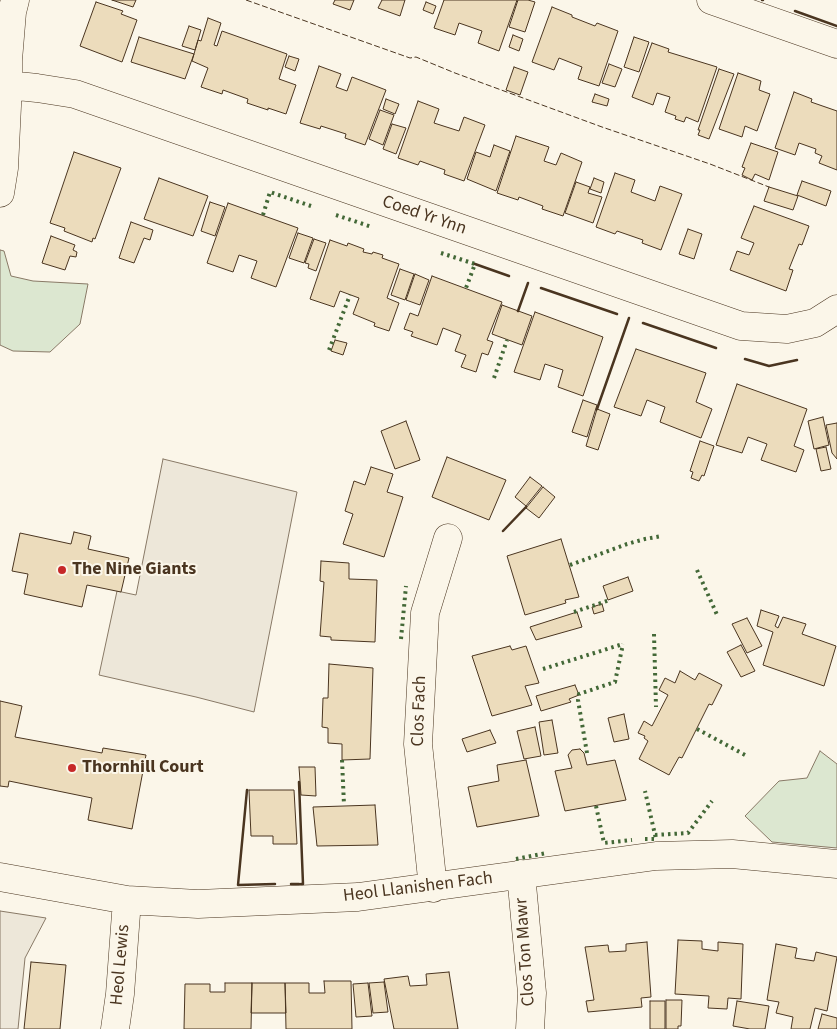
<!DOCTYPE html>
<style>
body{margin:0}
canvas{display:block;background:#fbf6e9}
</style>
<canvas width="837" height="1029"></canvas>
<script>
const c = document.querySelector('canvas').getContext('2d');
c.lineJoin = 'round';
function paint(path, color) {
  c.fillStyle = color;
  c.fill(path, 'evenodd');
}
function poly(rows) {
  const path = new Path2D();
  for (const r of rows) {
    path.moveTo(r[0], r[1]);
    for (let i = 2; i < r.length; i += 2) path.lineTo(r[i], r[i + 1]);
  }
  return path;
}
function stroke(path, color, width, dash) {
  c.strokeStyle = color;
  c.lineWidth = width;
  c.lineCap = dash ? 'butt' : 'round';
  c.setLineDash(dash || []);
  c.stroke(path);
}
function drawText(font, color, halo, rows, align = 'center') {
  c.font = font + ' "Source Sans 3",sans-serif';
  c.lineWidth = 4;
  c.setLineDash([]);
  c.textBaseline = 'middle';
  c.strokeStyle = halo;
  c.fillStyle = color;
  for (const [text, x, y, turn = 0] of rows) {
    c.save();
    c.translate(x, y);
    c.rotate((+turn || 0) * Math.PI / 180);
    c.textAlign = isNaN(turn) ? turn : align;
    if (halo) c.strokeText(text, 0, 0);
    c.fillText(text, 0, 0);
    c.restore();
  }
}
const green = poly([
 [0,250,4,251,11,276,33,281,88,284,80,324,50,352,13,351,0,345,0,250],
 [820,751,837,764,837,848,772,842,745,816,779,781,807,778,820,751]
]);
paint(green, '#dce7d0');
stroke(green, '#887966', 1);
const parking = poly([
 [163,459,297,492,254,712,196,697,99,675,117,591,136,595,163,459],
 [0,911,46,918,25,958,18,1029,0,1029,0,911]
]);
paint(parking, '#ede7d9');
stroke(parking, '#887966', 1);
const building = poly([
 [112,0,136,0,133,7,112,0],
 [335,0,354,0,350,10,333,4,335,0],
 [382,0,405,0,400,16,378,8,382,0],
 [444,0,517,0,499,51,478,43,482,31,459,23,455,35,434,28,444,0],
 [518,0,528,0,535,2,525,32,509,27,518,0],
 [96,2,123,11,121,14,137,20,122,62,80,46,96,2],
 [426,2,436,6,433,14,423,10,426,2],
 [552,7,572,15,572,17,595,26,597,23,618,31,599,86,578,79,582,67,559,58,554,70,532,62,552,7],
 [208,18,221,23,214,45,217,46,222,31,287,54,279,79,296,85,286,114,268,108,268,110,247,103,248,99,223,90,222,94,201,87,208,68,192,61,198,40,201,41,208,18],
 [189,26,201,30,195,50,182,46,189,26],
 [513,35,523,39,519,51,509,47,513,35],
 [139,37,194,54,185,79,131,62,139,37],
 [634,37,649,42,639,72,624,67,634,37],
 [652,43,669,49,668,52,717,67,698,122,686,117,684,122,675,119,676,116,665,112,670,97,657,93,653,105,632,97,652,43],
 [289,56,299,59,295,71,285,67,289,56],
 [609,64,622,69,615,87,602,83,609,64],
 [319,66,341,74,336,87,347,91,352,77,386,90,365,145,345,138,346,134,321,126,320,129,300,123,319,66],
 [514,67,528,72,520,95,506,90,514,67],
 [719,69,734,74,709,139,698,135,700,130,698,130,719,69],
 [738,73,761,81,759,90,770,94,757,131,745,126,742,137,719,129,738,73],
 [794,92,812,99,811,102,837,111,837,170,819,163,822,156,815,153,816,149,799,143,795,155,775,148,794,92],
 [595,94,609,99,607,106,592,102,595,94],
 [386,99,399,104,395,114,383,109,386,99],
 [418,101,439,109,434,123,459,131,464,117,485,125,464,181,444,174,445,170,420,161,418,165,398,158,418,101],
 [380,110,394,115,383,145,369,139,380,110],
 [392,124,406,128,396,154,383,149,392,124],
 [516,136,549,147,544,161,556,165,561,153,582,162,563,216,542,209,543,206,519,197,518,200,497,193,516,136],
 [751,143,778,152,769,180,755,174,752,180,742,175,745,168,742,167,751,143],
 [494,145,510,151,496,191,467,179,476,152,490,157,494,145],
 [74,152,121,168,95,239,93,238,92,242,64,231,65,228,50,223,74,152],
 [615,173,635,180,631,192,655,201,660,186,682,194,661,250,642,243,643,240,617,231,615,234,596,227,615,173],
 [159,178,208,196,193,236,144,219,159,178],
 [594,178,604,182,601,193,590,189,594,178],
 [802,181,831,191,826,206,797,195,802,181],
 [576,182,590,187,588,193,602,197,593,223,565,213,576,182],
 [769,187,798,196,793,210,764,201,769,187],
 [210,202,225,207,215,236,201,231,210,202],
 [228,203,298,228,276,287,251,278,257,261,239,255,233,272,207,263,228,203],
 [754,206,809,226,802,245,799,244,789,269,793,270,786,291,730,270,737,251,749,255,754,243,741,238,754,206],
 [131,222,153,230,150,240,144,238,134,263,119,258,131,222],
 [688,229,702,234,694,259,679,254,688,229],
 [298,233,313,238,304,263,289,258,298,233],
 [51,236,75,245,73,250,77,252,76,257,70,256,65,270,42,263,51,236],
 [314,239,326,243,316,271,308,268,309,264,305,263,314,239],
 [330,240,347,246,348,243,364,249,363,252,372,254,373,252,383,255,382,258,399,264,387,298,399,303,389,331,374,326,375,323,353,314,359,298,340,291,334,307,310,299,330,240],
 [400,269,414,274,405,300,391,295,400,269],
 [415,274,429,280,420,305,406,300,415,274],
 [432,276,502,302,487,340,493,342,488,355,482,353,476,372,461,367,466,355,455,351,461,335,443,328,437,345,411,336,413,332,404,329,410,313,418,316,432,276],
 [502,305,532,316,522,345,492,334,502,305],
 [535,312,603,337,583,396,558,387,563,370,545,364,540,380,514,372,535,312],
 [335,340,347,343,343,355,331,351,335,340],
 [636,349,706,373,696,402,712,409,701,438,660,422,665,407,647,400,641,416,614,407,636,349],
 [737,384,807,409,794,446,804,450,796,472,761,460,767,444,748,437,742,453,716,445,737,384],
 [583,400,597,405,587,437,572,432,583,400],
 [597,409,610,414,598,450,586,446,597,409],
 [823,417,829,445,814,449,808,421,823,417],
 [406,421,420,460,395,469,381,431,406,421],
 [837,423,837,459,832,453,826,425,837,423],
 [700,441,714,446,704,476,702,475,699,481,691,478,693,472,690,471,700,441],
 [826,447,831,469,821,471,816,449,826,447],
 [447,457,506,480,489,520,432,497,447,457],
 [371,467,393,474,387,492,403,497,384,557,343,544,353,514,345,511,354,481,365,485,371,467],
 [530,477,542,486,526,506,515,497,530,477],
 [543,487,555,497,539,518,526,508,543,487],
 [74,532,91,536,88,549,129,558,121,592,87,585,82,607,24,594,28,574,12,571,20,533,71,544,74,532],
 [561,539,579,597,565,600,566,603,525,615,507,556,561,539],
 [321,561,349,563,349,579,377,580,375,642,331,640,331,637,320,636,324,582,320,581,321,561],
 [628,577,633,591,608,600,603,586,628,577],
 [602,604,604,611,594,614,592,607,602,604],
 [761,610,779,616,775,626,778,628,783,617,806,624,802,634,836,646,824,686,763,665,773,632,757,626,761,610],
 [577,612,582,627,536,640,530,627,577,612],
 [747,618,762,646,747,653,732,624,747,618],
 [741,645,755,671,741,677,727,652,741,645],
 [510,646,512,650,526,646,539,683,525,686,532,705,492,716,472,656,510,646],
 [329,664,373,668,370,759,342,760,342,744,328,743,328,728,322,727,323,698,328,698,329,664],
 [680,671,695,680,699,673,722,685,712,705,709,704,682,758,679,757,669,775,639,759,648,741,644,738,645,736,638,733,644,721,652,726,668,695,659,690,665,678,675,683,680,671],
 [575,685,579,695,569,699,571,702,541,711,536,696,575,685],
 [0,701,22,706,15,737,102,753,103,748,146,755,132,829,88,820,92,798,9,781,8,787,0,786,0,701],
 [624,714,629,739,614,742,608,718,624,714],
 [552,720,558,753,544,755,539,722,552,720],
 [535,727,541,756,524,759,517,731,535,727],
 [490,730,496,743,467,752,462,739,490,730],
 [580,749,584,753,587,765,615,760,626,800,565,811,555,771,572,768,568,755,572,750,580,749],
 [526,760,539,816,477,827,468,787,499,781,497,765,526,760],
 [299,767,315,767,316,796,301,795,299,767],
 [249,790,294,790,297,844,273,844,273,836,251,836,249,790],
 [375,805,378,845,317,846,313,807,375,805],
 [678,940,702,941,702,949,718,951,718,942,743,944,741,999,728,998,727,1009,708,1008,709,996,675,994,678,940],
 [647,942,651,997,641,998,642,1007,588,1012,586,1001,594,1000,585,947,608,945,609,952,626,951,626,944,647,942],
 [776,944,797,948,795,958,814,961,816,952,837,957,827,1011,815,1008,810,1029,791,1029,793,1017,776,1013,779,1002,767,1000,776,944],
 [31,962,66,965,60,1029,24,1029,31,962],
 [449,972,458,1029,394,1029,384,979,408,976,410,986,427,985,426,974,449,972],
 [324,981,351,981,352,1029,286,1029,285,983,309,983,309,993,325,993,324,981],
 [384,982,388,1012,373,1013,369,983,384,982],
 [225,983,252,983,251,1029,184,1029,185,984,210,984,210,992,225,992,225,983],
 [252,983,285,983,286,1013,251,1013,252,983],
 [368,983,372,1016,356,1017,353,984,368,983],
 [666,1000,682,1000,681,1026,678,1026,678,1029,666,1029,666,1000],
 [650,1001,665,1001,665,1029,650,1029,650,1001],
 [737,1001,769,1006,765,1029,750,1029,733,1026,737,1001],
 [822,1014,837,1018,837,1029,818,1029,822,1014]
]);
paint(building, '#ecdcbc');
stroke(building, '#4a3520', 1);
const minor = poly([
 [711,0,837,44],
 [8,85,37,88,75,94,741,326,787,329,815,323,837,309],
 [0,193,4,168,8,85,8,60,12,12,15,0],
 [521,874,532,993,530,1029],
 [0,877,127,900,198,904,358,897,656,856,732,854,837,864],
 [433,888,418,744,425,613,448,538],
 [115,1029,120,994,127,900]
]);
stroke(minor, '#4a3520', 29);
stroke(minor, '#fbf6e9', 28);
stroke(poly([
 [263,215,270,192,311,206],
 [336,215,372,227],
 [441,253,475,264,466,288],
 [329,350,350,295],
 [494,378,507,340],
 [570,565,627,544,645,539,662,536],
 [697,570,718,617],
 [574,612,610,600],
 [654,634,656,707],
 [401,639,406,586],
 [543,669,623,644],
 [697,729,747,756],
 [587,753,578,700,579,694,615,682,623,644],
 [342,760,344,805],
 [596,806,604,843,632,840],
 [655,835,688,833,712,801],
 [645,839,656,839,645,791],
 [516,859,547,853]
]), '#436837', 4, [2.5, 4]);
stroke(poly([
 [246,0,410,58,416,57,455,73,602,127,710,164,769,187]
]), '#4a3520', 1, [6, 2.5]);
stroke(poly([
 [762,0,763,0],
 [795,11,837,26],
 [475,264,509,276],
 [541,288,617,314],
 [518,311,528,283],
 [643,323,716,348],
 [745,359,769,366,797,360],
 [597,409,629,318],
 [503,531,526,507],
 [299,782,303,884,301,884],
 [247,790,238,885,275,884],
 [291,884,299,884]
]), '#4a3520', 2.5);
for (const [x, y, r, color] of [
 [62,570,5,"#c62828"],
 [72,768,5,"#c62828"]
]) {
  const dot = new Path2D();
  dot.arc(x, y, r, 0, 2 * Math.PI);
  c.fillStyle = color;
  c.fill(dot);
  stroke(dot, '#fbf6e9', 2);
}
drawText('18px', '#4a3520', '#fbf6e9', [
 ["Coed Yr Ynn",424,216,19],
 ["Clos Fach",420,711,-88],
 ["Heol Llanishen Fach",418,888,-7],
 ["Clos Ton Mawr",526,952,-94],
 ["Heol Lewis",121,965,-85]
]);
drawText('bold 18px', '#4a3520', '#fbf6e9', [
 ["The Nine Giants",72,570],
 ["Thornhill Court",82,768]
], 'left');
</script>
